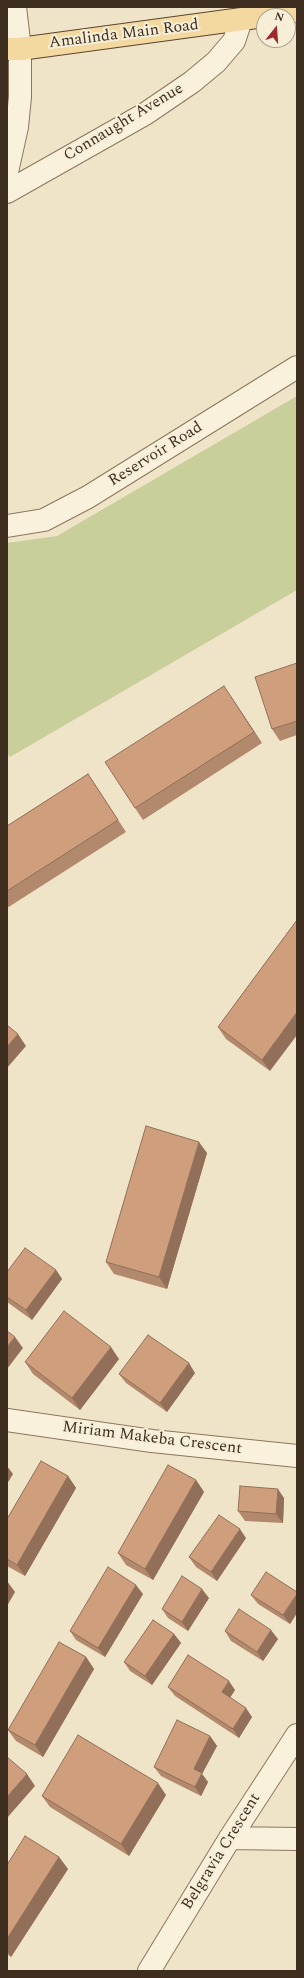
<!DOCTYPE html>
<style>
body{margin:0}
#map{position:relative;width:304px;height:1978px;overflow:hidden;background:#f0e4c8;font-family:Spectral,serif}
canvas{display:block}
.frame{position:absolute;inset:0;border:8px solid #3d2e20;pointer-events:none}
.north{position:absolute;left:256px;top:8px;width:40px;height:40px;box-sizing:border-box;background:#f7eed8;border:1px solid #ada18e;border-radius:50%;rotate:17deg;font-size:11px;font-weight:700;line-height:16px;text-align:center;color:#3d2e20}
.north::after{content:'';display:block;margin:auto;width:14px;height:18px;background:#9e2a2b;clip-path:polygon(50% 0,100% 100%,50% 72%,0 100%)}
</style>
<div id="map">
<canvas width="304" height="1978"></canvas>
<div class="frame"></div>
<div class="north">N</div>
</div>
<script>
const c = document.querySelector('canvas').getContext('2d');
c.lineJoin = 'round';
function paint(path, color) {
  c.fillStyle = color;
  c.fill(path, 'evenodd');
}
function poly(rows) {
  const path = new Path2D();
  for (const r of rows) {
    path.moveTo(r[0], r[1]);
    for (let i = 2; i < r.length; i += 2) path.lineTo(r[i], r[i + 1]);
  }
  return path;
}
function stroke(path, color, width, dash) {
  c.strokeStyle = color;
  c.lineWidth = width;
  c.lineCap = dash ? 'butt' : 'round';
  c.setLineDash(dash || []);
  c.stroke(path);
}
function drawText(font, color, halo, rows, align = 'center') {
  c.font = font + ' Spectral,serif';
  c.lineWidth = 4;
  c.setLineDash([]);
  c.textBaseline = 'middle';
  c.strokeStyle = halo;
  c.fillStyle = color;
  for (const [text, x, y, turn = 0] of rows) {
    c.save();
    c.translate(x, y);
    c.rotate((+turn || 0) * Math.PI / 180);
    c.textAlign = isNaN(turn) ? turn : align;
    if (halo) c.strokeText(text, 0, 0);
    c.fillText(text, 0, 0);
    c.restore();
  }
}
paint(poly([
 [297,396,297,590,10,757,7,754,7,543,57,536]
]), '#c9cf9b');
const minor = poly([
 [7,526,44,520,88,497,297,367],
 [7,1420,152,1441,297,1456],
 [230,1838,297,1839],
 [149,1971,230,1838,297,1735]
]);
const tertiary = poly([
 [7,172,17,127,20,97,20,49,15,7],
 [7,192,145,114,192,82,216,62,234,41,241,20]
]);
const primary = poly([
 [264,16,297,11],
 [7,49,20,49,264,16]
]);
stroke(minor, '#8d765c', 24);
stroke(tertiary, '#8d765c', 24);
stroke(primary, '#5b4430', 24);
stroke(minor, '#faf1dc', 22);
stroke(tertiary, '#faf1dc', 22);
stroke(primary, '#f3d9a0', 22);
paint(poly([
 [297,663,297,735,280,741,272,729],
 [232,698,262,743,143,820,135,808],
 [88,774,126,832,7,908,7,826],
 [297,920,270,1071,226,1039,218,1027],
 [207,1153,167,1289,114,1274,106,1262],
 [56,1270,62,1279,32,1320,7,1302,7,1272],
 [119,1359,80,1410,33,1374,25,1362],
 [195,1373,167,1412,126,1383,119,1374],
 [68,1476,76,1488,25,1576,7,1566,7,1519],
 [196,1480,204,1492,153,1580,126,1565,118,1553],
 [284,1498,283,1523,245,1521,238,1511],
 [246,1538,217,1581,196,1567,189,1557],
 [297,1592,297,1613,290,1624,258,1604,251,1595],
 [143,1594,105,1657,76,1640,70,1631],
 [209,1598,188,1631,168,1618,162,1609],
 [225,1631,278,1639,263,1661,231,1641],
 [174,1634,181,1643,152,1685,130,1671,124,1662],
 [86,1657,94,1669,43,1757,16,1741,8,1730],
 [168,1687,235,1690,230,1697,252,1717,239,1738,175,1696],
 [210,1736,217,1746,202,1774,208,1782,201,1796,161,1776,154,1767],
 [166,1795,129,1856,50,1807,42,1796],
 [59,1857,68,1869,11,1957,7,1954,7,1865]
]), '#b2896c');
paint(poly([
 [224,686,262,743,254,732],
 [297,1012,297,1035,270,1071,262,1060],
 [18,1034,26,1046,7,1068,7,1047],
 [199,1142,207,1153,167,1289,159,1277],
 [56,1270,62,1279,32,1320,26,1310],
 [15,1337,23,1348,7,1369,7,1347],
 [111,1347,119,1359,80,1410,72,1398],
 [189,1363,195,1373,167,1412,160,1403],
 [7,1466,13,1474,7,1484],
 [68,1476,76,1488,25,1576,17,1565],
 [196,1480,204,1492,153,1580,145,1569],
 [278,1489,284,1498,283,1523,276,1514],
 [240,1529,246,1538,217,1581,211,1572],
 [7,1581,15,1592,7,1606],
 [136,1585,143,1594,105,1657,98,1648],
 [202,1589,209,1598,188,1631,182,1622],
 [297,1594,297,1613,290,1624,283,1615],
 [271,1630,278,1639,263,1661,257,1652],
 [174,1634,181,1643,152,1685,145,1676],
 [86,1657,94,1669,43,1757,35,1745],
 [229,1681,235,1690,228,1701,222,1692],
 [246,1708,252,1717,239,1738,233,1729],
 [210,1736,217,1746,202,1774,208,1782,201,1796,195,1787,194,1769],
 [27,1774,35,1786,7,1818,7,1797],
 [158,1783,166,1795,129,1856,121,1844],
 [59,1857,68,1869,11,1957,7,1950,7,1939]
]), '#916f58');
const building = poly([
 [297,663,297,721,272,729,255,677,297,663],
 [224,686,254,732,135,808,105,762,224,686],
 [88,774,118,820,7,891,7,826,88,774],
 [297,920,297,1012,262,1060,218,1027,297,920],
 [7,1025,18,1034,7,1047,7,1025],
 [146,1126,199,1142,159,1277,106,1262,146,1126],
 [25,1248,56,1270,26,1310,7,1297,7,1272,25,1248],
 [64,1311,111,1347,72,1398,25,1362,64,1311],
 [7,1331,15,1337,7,1347,7,1331],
 [148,1335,189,1363,160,1403,119,1374,148,1335],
 [41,1461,68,1476,17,1565,7,1559,7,1519,41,1461],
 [168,1465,196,1480,145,1569,118,1553,168,1465],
 [240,1486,278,1489,276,1514,238,1511,240,1486],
 [219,1515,240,1529,211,1572,189,1557,219,1515],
 [108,1567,136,1585,98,1648,70,1631,108,1567],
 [266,1572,297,1592,297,1594,283,1615,251,1595,266,1572],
 [182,1576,202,1589,182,1622,162,1609,182,1576],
 [239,1609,271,1630,257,1652,225,1631,239,1609],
 [153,1620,174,1634,145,1676,124,1662,153,1620],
 [59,1642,86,1657,35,1745,8,1730,59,1642],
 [188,1655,229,1681,222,1692,246,1708,233,1729,168,1687,188,1655],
 [177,1720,210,1736,194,1769,202,1773,195,1787,154,1767,177,1720],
 [78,1735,158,1783,121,1844,42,1796,78,1735],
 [7,1757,27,1774,7,1797,7,1757],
 [25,1836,59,1857,7,1939,7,1865,25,1836]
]);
paint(building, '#cf9f7d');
stroke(building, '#916f58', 1);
drawText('16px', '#3d2e20', '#f7eed8', [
 ["Amalinda Main Road",124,35,-7],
 ["Connaught Avenue",124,123,-31],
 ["Reservoir Road",156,455,-32],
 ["Miriam Makeba Crescent",152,1439,7],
 ["Belgravia Crescent",222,1852,-58]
]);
</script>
